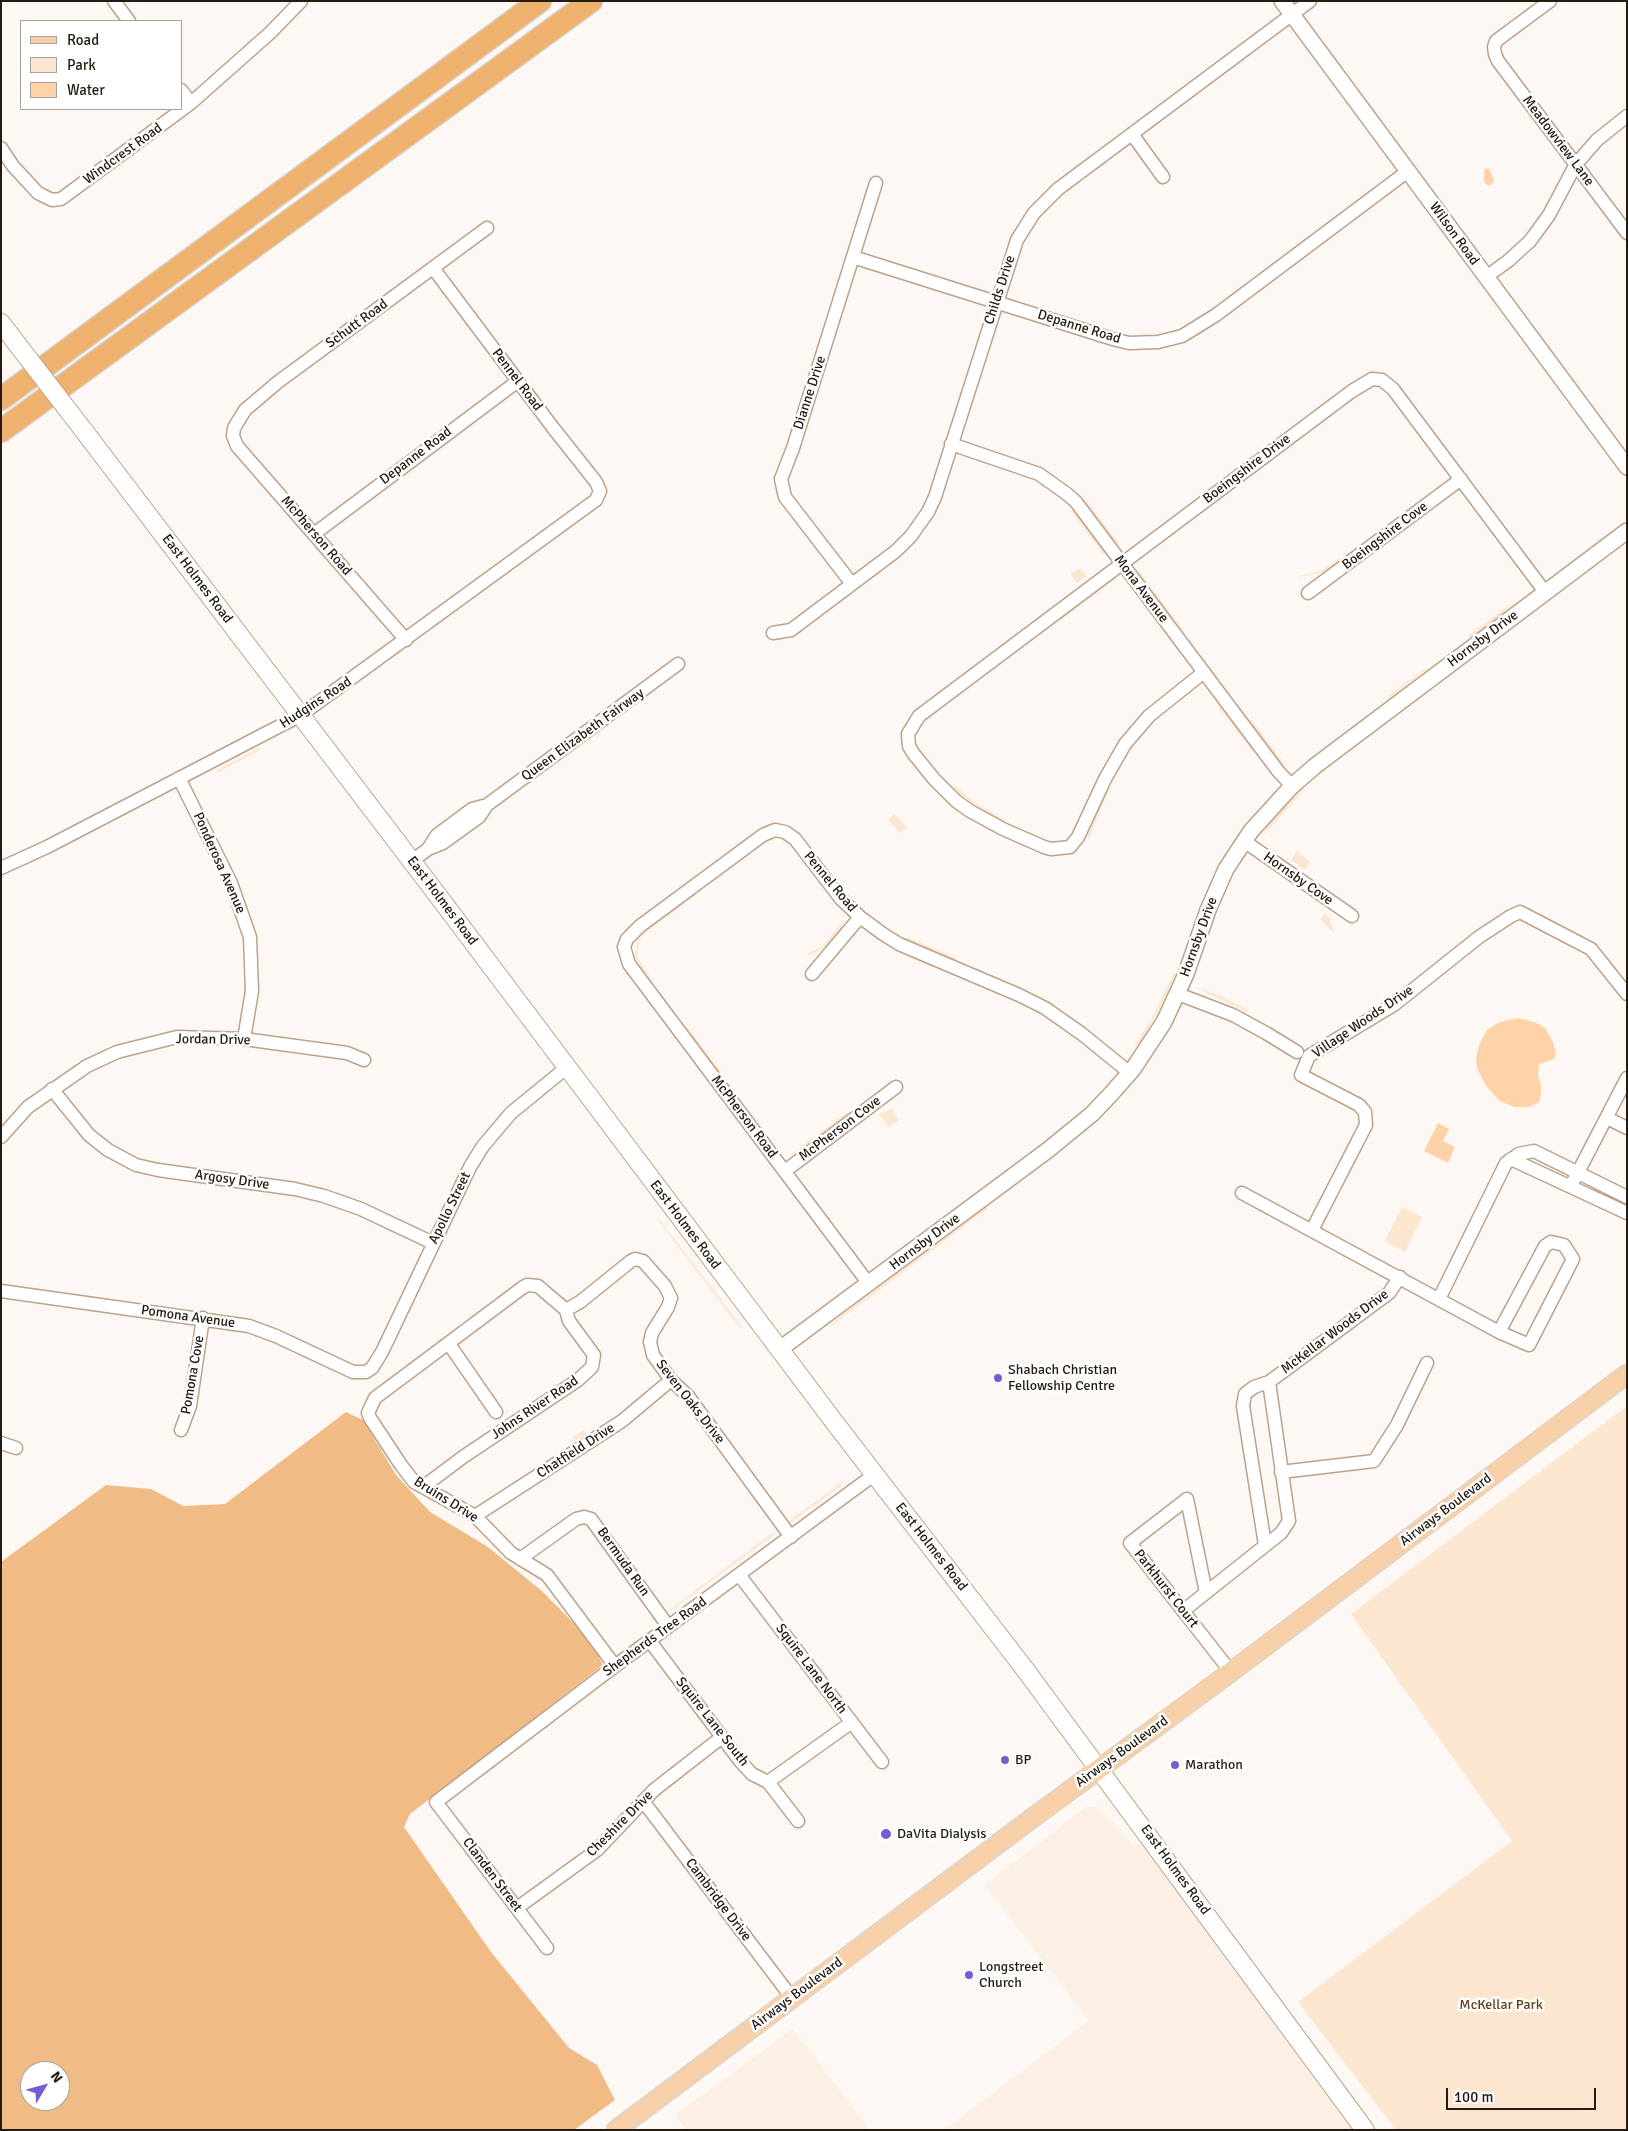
<!DOCTYPE html>
<style>
body{margin:0}
#map{position:relative;width:1628px;height:2131px;overflow:hidden;background:#fdf8f3;font-family:Signika,sans-serif}
canvas{display:block}
.frame{position:absolute;inset:0;border:2px solid #241c12;pointer-events:none}
.legend{position:absolute;left:20px;top:20px;width:162px;height:90px;box-sizing:border-box;background:#fff;border:1px solid #a7a4a0;margin:0;padding:6px 9px;list-style:none;font-size:15px;color:#241c12}
.legend li{display:flex;align-items:center;gap:10px;height:25px}
.legend b{width:25px;border:1px solid #a7a4a0}
.north{position:absolute;left:20px;top:2061px;width:50px;height:50px;box-sizing:border-box;background:#fff;border:1px solid #a7a4a0;border-radius:50%;rotate:53deg;font-size:14px;font-weight:700;line-height:20px;text-align:center;color:#241c12}
.north::after{content:'';display:block;margin:auto;width:18px;height:22px;background:#775ad4;clip-path:polygon(50% 0,100% 100%,50% 72%,0 100%)}
.scale{position:absolute;left:1446px;top:2088px;width:150px;height:22px;box-sizing:border-box;border:2px solid #241c12;border-top:0;padding-left:6px;font-size:15px;line-height:18px;white-space:nowrap;color:#241c12;-webkit-text-stroke:4px #fff;paint-order:stroke}
</style>
<div id="map">
<canvas width="1628" height="2131"></canvas>
<div class="frame"></div>
<ul class="legend">
<li><b style="height:6px;background:#f5d0a8"></b>Road</li>
<li><b style="height:14px;background:#fde6d0"></b>Park</li>
<li><b style="height:14px;background:#fdd3a7"></b>Water</li>
</ul>
<div class="north">N</div>
<div class="scale">100 m</div>
</div>
<script>
const c = document.querySelector('canvas').getContext('2d');
c.lineJoin = 'round';
function paint(path, color) {
  c.fillStyle = color;
  c.fill(path, 'evenodd');
}
function poly(rows) {
  const path = new Path2D();
  for (const r of rows) {
    path.moveTo(r[0], r[1]);
    for (let i = 2; i < r.length; i += 2) path.lineTo(r[i], r[i + 1]);
  }
  return path;
}
function stroke(path, color, width, dash) {
  c.strokeStyle = color;
  c.lineWidth = width;
  c.lineCap = dash ? 'butt' : 'round';
  c.setLineDash(dash || []);
  c.stroke(path);
}
function drawText(font, color, halo, rows, align = 'center') {
  c.font = font + ' Signika,sans-serif';
  c.lineWidth = 5;
  c.setLineDash([]);
  c.textBaseline = 'middle';
  c.strokeStyle = halo;
  c.fillStyle = color;
  for (const [text, x, y, turn = 0] of rows) {
    c.save();
    c.translate(x, y);
    c.rotate((+turn || 0) * Math.PI / 180);
    c.textAlign = isNaN(turn) ? turn : align;
    if (halo) c.strokeText(text, 0, 0);
    c.fillText(text, 0, 0);
    c.restore();
  }
}
paint(poly([
 [1086,1807,1097,1807,1117,1826,1134,1847,1144,1841,1357,2130,944,2130,1089,2021,985,1885],
 [793,2029,870,2130,686,2130,675,2115]
]), '#fcefe3');
paint(poly([
 [1085,499,1120,545,1114,541,1084,501],
 [1073,510,1104,551,1105,556,1071,511],
 [1348,553,1349,555,1325,572,1299,577,1298,576,1321,571],
 [1080,568,1086,576,1077,583,1070,574],
 [1138,570,1183,630,1182,631,1141,576],
 [1115,579,1061,620,1060,618,1107,582],
 [1512,603,1513,605,1470,638,1468,636],
 [1426,668,1427,669,1389,698,1388,696],
 [1220,706,1254,751,1253,752,1218,707],
 [1251,719,1286,766,1280,762,1249,721],
 [259,748,260,750,218,772,217,770],
 [955,786,977,804,1003,819,1002,821,968,800,953,788],
 [1107,788,1109,789,1089,838,1087,837],
 [1302,789,1304,790,1263,835,1267,826],
 [894,814,907,827,900,833,888,820],
 [1297,851,1310,862,1305,870,1291,860],
 [695,893,696,895,646,932,639,941,637,952,638,959,653,981,652,983,637,962,635,953,637,943,644,932],
 [1325,913,1329,918,1335,933,1328,928,1321,919],
 [844,921,841,928,824,948,808,956,808,953,822,947],
 [865,931,899,950,932,965,932,967,892,949],
 [907,937,956,958,956,961,906,939],
 [1174,973,1176,973,1160,1007,1141,1041,1132,1051,1152,1018],
 [1200,988,1220,996,1248,1010,1247,1012,1205,992],
 [689,1029,721,1072,720,1073,687,1030],
 [891,1109,899,1120,889,1127,879,1114],
 [848,1112,849,1114,798,1152,791,1154],
 [987,1206,988,1208,830,1327,836,1320],
 [1402,1207,1422,1217,1405,1252,1385,1241],
 [659,1219,742,1327,740,1328,658,1220],
 [1627,1406,1627,2130,1396,2130,1298,2002,1512,1841,1351,1614],
 [584,1430,590,1438,579,1446,573,1437],
 [844,1481,841,1486,787,1525,786,1523],
 [774,1532,775,1534,669,1612,668,1611]
]), '#fde6d0');
paint(poly([
 [346,1412,363,1420,396,1475,430,1512,488,1547,543,1592,590,1640,603,1665,410,1814,404,1827,491,1952,569,2048,597,2065,615,2100,574,2130,1,2130,1,1562,106,1485,151,1489,183,1506,225,1504],
 [30,2071,60,2071,60,2101,30,2101]
]), '#f0bb85');
paint(poly([
 [1486,168,1489,169,1494,179,1494,182,1489,186,1484,182,1484,171],
 [1518,1018,1537,1023,1545,1028,1553,1042,1556,1053,1554,1059,1539,1064,1538,1076,1541,1085,1541,1095,1539,1102,1530,1107,1514,1107,1500,1101,1486,1086,1477,1068,1476,1059,1479,1045,1487,1030,1500,1022],
 [1438,1123,1449,1129,1443,1141,1455,1147,1448,1163,1424,1151]
]), '#fdd3a7');
const minor = poly([
 [114,1,129,21],
 [1550,1,1496,41,1494,47,1495,54,1498,61,1627,233],
 [181,90,191,103],
 [1132,134,1163,177],
 [1,148,13,166,38,193,52,200,61,199,191,103,271,32,301,1],
 [853,257,1113,339,1129,343,1158,342,1182,336,1216,315,1408,171],
 [1486,277,1508,261,1530,241,1549,215,1576,164,1597,140,1627,116],
 [951,444,1039,474,1067,494,1076,502,1278,771,1292,786],
 [314,534,518,381],
 [852,584,785,497,781,479,793,448,876,183],
 [1308,593,1461,479],
 [773,633,791,630,896,551,911,536,928,512,935,497,1017,240,1034,213,1058,189,1310,1],
 [406,640,237,446,233,436,234,428,245,410,278,382,487,228],
 [1204,672,1149,716,1125,744,1105,779,1078,837,1070,847,1051,849,1044,847,1003,829,970,811,956,801,934,779,913,753,909,746,908,734,919,716,1352,391,1372,379,1382,380,1393,389,1545,592],
 [179,778,231,883,250,937,252,991,244,1039],
 [1244,841,1352,916],
 [428,849,437,835,472,809,487,805],
 [412,861,428,849,443,843,479,817,487,805,678,664],
 [1,868,47,847,301,715,596,500,600,491,596,482,554,429,433,268],
 [812,974,860,917],
 [1178,994,1233,1015,1266,1033,1297,1052],
 [52,1089,89,1135,108,1150,136,1165,158,1170,295,1189,324,1196,361,1209,433,1243],
 [1607,1118,1627,1128],
 [1,1137,28,1107,87,1066,117,1052,177,1037,244,1039,347,1053,364,1060],
 [1511,1159,1627,1213],
 [785,1171,896,1087],
 [1574,1180,1627,1078],
 [1242,1193,1499,1332,1529,1345,1573,1259,1564,1245,1551,1242,1545,1246,1499,1332],
 [1312,1230,1366,1125,1365,1112,1359,1105,1301,1075,1309,1056,1395,1004,1479,937,1511,916,1520,912,1591,949,1627,994],
 [869,1284,629,964,624,947,627,939,640,926,763,835,775,830,785,832,795,839,841,899,860,917,883,934,899,944,1019,995,1045,1008,1082,1034,1130,1073],
 [1,1291,249,1326,276,1336,353,1372,366,1372,372,1368,382,1352,470,1167,483,1146,511,1113,566,1068],
 [1439,1299,1506,1163,1519,1154,1534,1151,1627,1197],
 [449,1344,496,1412],
 [181,1430,190,1406,203,1318],
 [1,1443,16,1448],
 [1281,1472,1374,1461,1397,1425,1427,1363],
 [423,1487,463,1457,578,1380,592,1367,594,1355,569,1321,566,1310],
 [475,1516,622,1421,671,1380],
 [1265,1545,1243,1406,1245,1394,1254,1387,1269,1382],
 [520,1559,576,1519,584,1517,591,1519,668,1626],
 [740,1576,882,1762],
 [1206,1593,1187,1499,1130,1543,1231,1672],
 [1183,1611,1281,1533,1289,1521,1269,1382,1389,1293,1400,1277],
 [649,1640,740,1761,752,1774,768,1782,798,1821],
 [615,1666,547,1575,511,1553,475,1516,414,1482,401,1465,370,1418,368,1413,375,1398,522,1288,527,1285,538,1286,566,1310,580,1302,631,1261,635,1259,643,1261,665,1286,671,1298,668,1307,652,1333,650,1342,653,1355,671,1380,688,1396,791,1537],
 [768,1782,852,1722],
 [643,1801,792,1998],
 [517,1908,597,1850,654,1790,722,1737],
 [547,1948,436,1802,615,1666,875,1474]
]);
const tertiary = poly([
 [1282,1,1627,467],
 [780,1349,1048,1150,1092,1114,1111,1094,1133,1069,1164,1022,1186,974,1208,910,1226,869,1251,831,1292,786,1315,766,1627,531]
]);
const secondary = poly([
 [1,323,14,340],
 [81,427,442,901,835,1423,1024,1668,1365,2130]
]);
const primary = poly([
 [616,2130,1027,1822,1231,1672,1627,1374]
]);
const motorway = poly([
 [1,399,540,1],
 [1,431,591,1]
]);
stroke(minor, '#bba38b', 15);
stroke(tertiary, '#bba38b', 18);
stroke(secondary, '#bba38b', 20);
stroke(primary, '#d8d6d4', 21);
stroke(motorway, '#d8d6d4', 25);
stroke(minor, '#fff', 12);
stroke(tertiary, '#fff', 15);
stroke(secondary, '#fff', 18);
stroke(primary, '#f5d0a8', 19);
stroke(motorway, '#efb16e', 22);
const secondaryBridge = poly([
 [14,340,81,427]
]);
stroke(secondaryBridge, '#bba38b', 20, []);
stroke(secondaryBridge, '#fff', 18);
for (const [x, y, r, color] of [
 [998,1378,5,"#775ad4"],
 [1005,1760,5,"#775ad4"],
 [1175,1765,5,"#775ad4"],
 [886,1834,6,"#775ad4"],
 [969,1975,5,"#775ad4"]
]) {
  const dot = new Path2D();
  dot.arc(x, y, r, 0, 2 * Math.PI);
  c.fillStyle = color;
  c.fill(dot);
  stroke(dot, '#fff', 2);
}
drawText('14px', '#241c12', '#fff', [
 ["Meadowview Lane",1558,141,53],
 ["Windcrest Road",123,154,-36],
 ["Wilson Road",1454,234,54],
 ["Childs Drive",1000,290,-72],
 ["Schutt Road",357,324,-36],
 ["Depanne Road",1079,327,17],
 ["Pennel Road",517,380,53],
 ["Dianne Drive",810,393,-72],
 ["Depanne Road",416,456,-37],
 ["Boeingshire Drive",1247,469,-37],
 ["McPherson Road",316,536,49],
 ["Boeingshire Cove",1385,536,-37],
 ["East Holmes Road",197,579,53],
 ["Mona Avenue",1141,589,53],
 ["Hornsby Drive",1483,639,-37],
 ["Hudgins Road",316,703,-33],
 ["Queen Elizabeth Fairway",583,735,-36],
 ["Ponderosa Avenue",219,863,66],
 ["Hornsby Cove",1298,879,35],
 ["Pennel Road",830,882,50],
 ["East Holmes Road",442,901,53],
 ["Hornsby Drive",1199,937,-70],
 ["Village Woods Drive",1363,1022,-34],
 ["Jordan Drive",213,1040,1],
 ["McPherson Road",744,1117,53],
 ["McPherson Cove",840,1129,-37],
 ["Argosy Drive",232,1180,8],
 ["Apollo Street",450,1208,-64],
 ["East Holmes Road",685,1225,53],
 ["Hornsby Drive",925,1242,-37],
 ["Pomona Avenue",188,1317,8],
 ["McKellar Woods Drive",1335,1332,-37],
 ["Pomona Cove",193,1375,-80],
 ["Seven Oaks Drive",690,1402,52],
 ["Johns River Road",535,1408,-34],
 ["Chatfield Drive",576,1451,-33],
 ["Bruins Drive",446,1500,32],
 ["Airways Boulevard",1446,1510,-37],
 ["East Holmes Road",931,1547,52],
 ["Bermuda Run",623,1562,55],
 ["Parkhurst Court",1166,1589,52],
 ["Shepherds Tree Road",655,1637,-36],
 ["Squire Lane North",811,1669,53],
 ["Squire Lane South",712,1722,52],
 ["Airways Boulevard",1122,1752,-36],
 ["Cheshire Drive",620,1824,-45],
 ["East Holmes Road",1175,1870,54],
 ["Clanden Street",492,1875,53],
 ["Cambridge Drive",718,1900,53],
 ["Airways Boulevard",797,1994,-37]
]);
drawText('14px', '#241c12', '#fff', [
 ["Shabach Christian",1008,1370],
 ["Fellowship Centre",1008,1386],
 ["BP",1015,1760],
 ["Marathon",1185,1765],
 ["DaVita Dialysis",897,1834],
 ["Longstreet",979,1967],
 ["Church",979,1983]
], 'left');
drawText('14px', '#623f16', '#fff', [
 ["McKellar Park",1501,2005]
]);
</script>
